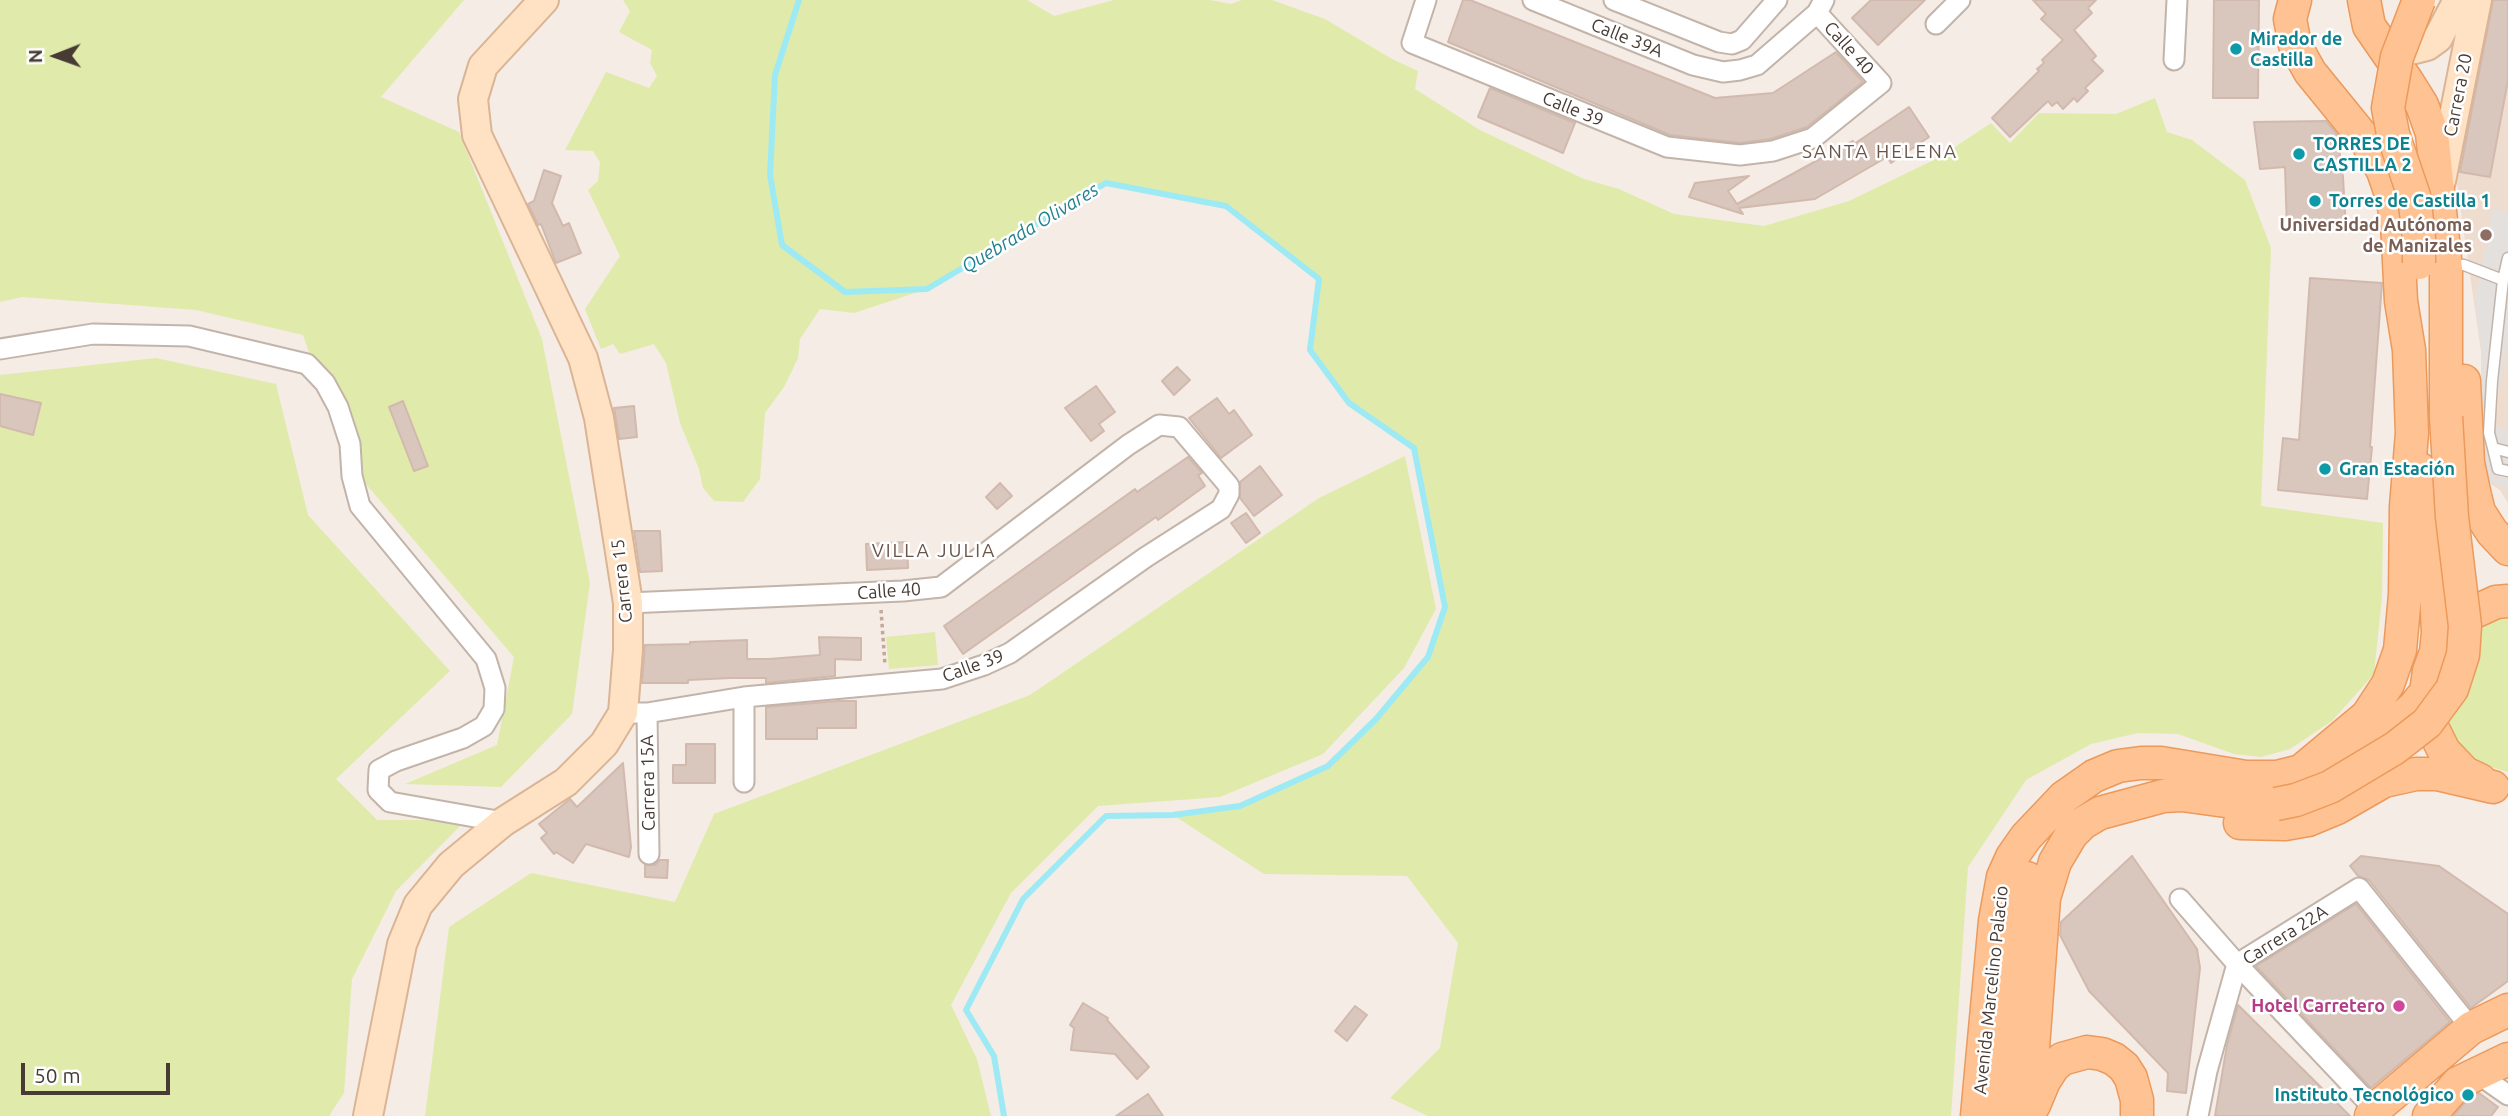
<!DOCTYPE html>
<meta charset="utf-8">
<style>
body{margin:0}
#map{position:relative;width:2508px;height:1116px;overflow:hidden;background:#f4ece5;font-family:Ubuntu,sans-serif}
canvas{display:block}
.north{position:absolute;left:21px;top:21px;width:70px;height:70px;-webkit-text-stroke:5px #fff;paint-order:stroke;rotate:269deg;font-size:19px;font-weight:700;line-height:28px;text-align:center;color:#473b34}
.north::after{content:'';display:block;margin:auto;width:24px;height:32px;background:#473b34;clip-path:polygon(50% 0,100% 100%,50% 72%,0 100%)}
.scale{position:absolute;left:21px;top:1063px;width:149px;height:32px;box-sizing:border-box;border:4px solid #473b34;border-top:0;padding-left:9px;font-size:21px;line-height:24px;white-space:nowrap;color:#473b34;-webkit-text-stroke:5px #fff;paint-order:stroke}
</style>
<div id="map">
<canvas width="2508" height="1116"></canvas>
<div class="north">N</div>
<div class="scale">50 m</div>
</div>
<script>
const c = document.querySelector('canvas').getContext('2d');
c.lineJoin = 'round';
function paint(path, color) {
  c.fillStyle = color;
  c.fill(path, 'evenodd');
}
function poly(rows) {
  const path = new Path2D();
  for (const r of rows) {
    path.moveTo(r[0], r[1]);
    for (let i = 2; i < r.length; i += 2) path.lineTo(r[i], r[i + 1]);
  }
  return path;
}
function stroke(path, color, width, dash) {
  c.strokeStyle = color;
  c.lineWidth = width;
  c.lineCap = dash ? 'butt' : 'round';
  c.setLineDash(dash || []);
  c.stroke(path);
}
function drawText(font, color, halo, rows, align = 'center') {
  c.font = font + ' Ubuntu,sans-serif';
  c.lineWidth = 5;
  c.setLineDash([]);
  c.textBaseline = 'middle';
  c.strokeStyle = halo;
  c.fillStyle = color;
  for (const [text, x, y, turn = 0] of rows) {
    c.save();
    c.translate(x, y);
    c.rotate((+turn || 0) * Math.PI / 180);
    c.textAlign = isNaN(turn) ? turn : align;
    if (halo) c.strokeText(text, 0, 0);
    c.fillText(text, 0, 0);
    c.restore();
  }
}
paint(poly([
 [2486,0,2508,0,2508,503,2500,490,2491,484,2485,462,2481,429,2481,351,2455,171]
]), '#eedcce');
paint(poly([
 [0,0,464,0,381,97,459,132,542,339,590,583,572,714,501,787,405,784,497,745,514,657,347,462,303,335,196,310,22,297,0,302],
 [623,0,1027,0,1054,16,1114,0,1210,0,1231,4,1242,0,1272,0,1325,19,1392,59,1418,71,1415,89,1480,130,1584,179,1619,189,1674,214,1764,226,1849,201,1940,157,1991,123,2010,143,2039,113,2116,114,2155,98,2167,132,2192,140,2245,180,2271,248,2261,506,2383,523,2382,597,2374,674,2332,721,2290,749,2261,757,2234,754,2178,734,2138,733,2091,744,2026,780,1968,867,1951,1116,1428,1116,1390,1098,1440,1048,1458,943,1407,876,1264,874,1173,815,1240,806,1328,766,1376,719,1428,657,1445,607,1414,448,1349,403,1310,350,1319,279,1226,206,1105,183,1029,227,927,289,854,313,820,309,800,339,798,358,784,387,765,413,760,479,743,502,714,501,703,488,699,469,680,423,666,363,654,344,620,354,613,344,601,349,585,309,620,256,588,190,598,181,600,162,593,151,565,150,606,72,649,88,657,76,650,63,652,50,619,32,630,11],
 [156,358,276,384,308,515,450,671,336,779,377,820,466,820,396,891,352,979,344,1093,329,1116,0,1116,0,375],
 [1405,456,1436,609,1404,668,1323,754,1220,797,1098,806,1011,893,951,1005,977,1059,991,1116,425,1116,449,927,531,873,675,902,714,814,1030,695,1319,498],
 [2502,617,2508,617,2508,772,2487,766,2473,758,2459,745,2446,723,2459,644,2482,625],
 [935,632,938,665,889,669,886,637]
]), '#e0ebab');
paint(poly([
 [2493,209,2508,213,2508,343,2492,425,2508,430,2508,488,2491,484,2485,462,2481,429,2481,351,2475,299]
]), '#e4e0de');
stroke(poly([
 [799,0,775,75,770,175,782,245,845,292,927,289,1106,183,1226,206,1319,279,1310,350,1349,403,1414,448,1445,607,1428,657,1376,719,1328,766,1240,806,1173,815,1106,816,1023,899,966,1010,994,1056,1004,1116]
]), '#9deaf5', 6);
const building = poly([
 [1463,0,1470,0,1715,98,1773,93,1836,52,1863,82,1807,127,1770,139,1740,143,1670,135,1448,42,1463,0],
 [1871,0,1925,0,1878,45,1852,18,1871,0],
 [2033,0,2096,0,2088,8,2092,13,2074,30,2096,56,2092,60,2103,71,2085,88,2088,91,2077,102,2074,98,2063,109,2057,102,2052,106,2048,101,2010,137,1992,118,2039,71,2037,69,2044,63,2042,60,2063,40,2041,19,2046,14,2033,0],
 [2214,0,2259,0,2258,98,2213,98,2214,0],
 [2493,0,2508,0,2508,80,2490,177,2460,172,2493,0],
 [1490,88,1575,123,1563,153,1478,117,1490,88],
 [1909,107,1929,137,1891,163,1887,157,1815,199,1739,208,1743,214,1689,197,1695,183,1749,176,1728,191,1737,204,1853,141,1854,144,1909,107],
 [2326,121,2337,134,2343,177,2346,229,2287,231,2285,167,2260,169,2254,122,2326,121],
 [544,170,561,176,552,203,563,226,569,223,581,253,556,263,541,224,538,225,528,204,534,201,544,170],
 [2310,278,2382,283,2370,447,2372,447,2367,499,2278,490,2283,438,2299,440,2310,278],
 [1177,367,1190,380,1174,395,1162,381,1177,367],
 [1096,386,1115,412,1099,424,1104,431,1091,441,1065,408,1096,386],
 [0,394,41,403,33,435,0,426,0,394],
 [1217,398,1229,414,1234,410,1252,435,1221,458,1189,418,1217,398],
 [403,401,428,466,414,471,389,407,403,401],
 [634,406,637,437,619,439,614,408,634,406],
 [1188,457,1202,473,1198,475,1205,486,1158,520,1156,517,963,654,944,626,1135,489,1137,492,1188,457],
 [1260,466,1282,495,1254,516,1240,498,1240,482,1260,466],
 [1000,483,1012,496,997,509,986,497,1000,483],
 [1246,513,1260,533,1246,543,1231,523,1246,513],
 [634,531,660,531,662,571,640,572,634,531],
 [907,542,908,568,867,570,866,544,907,542],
 [819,637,861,638,861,660,835,659,835,676,766,683,766,678,731,678,688,680,688,683,642,683,645,645,690,644,690,642,747,640,747,659,769,659,820,655,819,637],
 [838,701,856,701,856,728,817,728,817,739,766,739,766,707,838,701],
 [686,744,715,744,715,783,673,783,673,765,686,765,686,744],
 [623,763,631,847,629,857,586,844,573,863,556,852,554,854,541,838,547,833,539,824,570,799,577,807,623,763],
 [2132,856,2197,949,2200,968,2186,1093,2167,1091,2168,1073,2089,991,2060,935,2061,922,2132,856],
 [2361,856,2439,866,2508,914,2508,981,2471,1008,2369,880,2358,876,2350,866,2361,856],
 [660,860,668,860,667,878,645,877,645,865,655,865,660,860],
 [2356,904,2450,1022,2371,1088,2256,966,2356,904],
 [1083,1003,1108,1018,1107,1020,1149,1067,1137,1079,1115,1054,1071,1050,1074,1028,1070,1025,1083,1003],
 [2238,1005,2350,1116,2215,1116,2227,1045,2238,1005],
 [1355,1006,1367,1015,1347,1041,1335,1031,1355,1006],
 [2479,1093,2498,1107,2491,1116,2453,1116,2469,1098,2479,1093],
 [1148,1094,1163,1116,1116,1116,1148,1094]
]);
paint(building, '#d9c6bd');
stroke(building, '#d2b9ad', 2);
const service = poly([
 [2508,258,2503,280,2492,381,2489,433,2493,448,2508,452],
 [2451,264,2464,265,2503,280],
 [2493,448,2498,469,2508,471]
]);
const minor = poly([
 [1426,0,1412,43,1667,147,1740,155,1773,151,1813,138,1881,83,1817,13],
 [1533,0,1693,65,1723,72,1740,70,1757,65,1817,13,1824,0],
 [1614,0,1719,42,1732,44,1742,40,1777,0],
 [1936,24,1960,0],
 [2174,60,2177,0],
 [0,349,93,334,189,336,307,364,325,383,338,407,350,444,352,476,360,506,486,659,495,688,494,709,484,726,463,738,396,761,379,770,378,790,390,802,503,822],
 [623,713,647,713,744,697,942,679,984,665,1010,653,1146,557,1221,509,1229,494,1229,486,1179,427,1159,425,1128,445,941,587,903,591,628,603],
 [647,713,649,854],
 [744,782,744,697],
 [2180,899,2237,964,2381,1116],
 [2478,1074,2508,1095],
 [2198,1116,2207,1071,2237,964,2359,888,2471,1028]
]);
const secondary = poly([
 [2381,42,2394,49,2407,51,2427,46,2438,38,2458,0],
 [2441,181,2477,0],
 [368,1116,402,944,418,905,451,865,503,822,566,782,604,744,623,713,628,650,628,603,599,418,583,358,477,135,473,99,483,66,544,0]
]);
const primary = poly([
 [2295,0,2290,19,2295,45,2310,72,2367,142,2383,171,2392,197,2397,223,2401,301,2409,350,2412,433,2406,507,2405,595,2400,650,2388,684,2367,716,2301,771],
 [2364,0,2369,26,2407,81,2422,105,2432,133,2446,269,2446,417],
 [2464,381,2468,463,2475,496,2479,512,2492,532,2508,549],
 [2420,469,2427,505,2435,569,2438,633,2436,652],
 [2480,780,2465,773,2444,751,2430,723,2426,692,2429,671,2436,652,2451,630,2472,613,2496,602,2508,601],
 [2240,823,2285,824,2308,820,2337,808,2384,781,2416,774,2437,774,2493,787],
 [2034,1105,2044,1081,2053,1067,2062,1059,2087,1052,2102,1054,2114,1059,2124,1067,2131,1078,2137,1100,2137,1116],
 [1977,1116,1995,921,2003,877,2012,857,2026,837,2064,797,2094,776,2118,766,2141,763,2161,763,2246,777,2277,777,2301,771,2333,761,2364,743,2399,720,2414,707,2426,692],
 [2001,1116,2018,930,2027,878],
 [2028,1116,2044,898,2055,862,2071,835,2083,823,2100,813,2163,796,2182,795,2240,803,2276,804],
 [2371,1116,2374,1110,2471,1028,2508,1010],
 [2429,1116,2458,1083,2508,1059]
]);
stroke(service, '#c3b4aa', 13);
stroke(minor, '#c3b4aa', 23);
stroke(secondary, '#dbb494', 32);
stroke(primary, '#ec995b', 35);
stroke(poly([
 [881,610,885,665]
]), '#c3a897', 3.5, [3.5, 3.5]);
stroke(service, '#fff', 10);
stroke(minor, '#fff', 19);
stroke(secondary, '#ffe1c4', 28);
stroke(primary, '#ffc393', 32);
const primaryBridge = poly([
 [2419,263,2419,238,2414,196,2393,134,2388,108,2397,57,2419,0],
 [2276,804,2296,800,2330,787,2395,748,2427,723,2452,689,2463,655,2465,626,2452,517,2446,417]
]);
stroke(primaryBridge, '#ec995b', 35, []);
stroke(primaryBridge, '#ffc393', 32);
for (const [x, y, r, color] of [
 [2236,49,7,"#0f9aa8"],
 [2299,154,7,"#0f9aa8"],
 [2315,201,7,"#0f9aa8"],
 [2486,235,7,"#8d6e63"],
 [2325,469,7,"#0f9aa8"],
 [2399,1006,7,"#d1479c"],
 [2468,1095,7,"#0f9aa8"]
]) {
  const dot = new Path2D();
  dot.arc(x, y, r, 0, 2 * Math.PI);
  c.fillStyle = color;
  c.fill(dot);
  stroke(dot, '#fff', 2.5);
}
drawText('18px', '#473b34', '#fff', [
 ["Calle 39A",1627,38,22],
 ["Calle 40",1849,48,48],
 ["Carrera 20",2458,95,-79],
 ["Calle 39",1573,109,22],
 ["Carrera 15",622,581,-96],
 ["Calle 40",889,591,-4],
 ["Calle 39",973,666,-20],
 ["Carrera 15A",648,783,-91],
 ["Carrera 22A",2285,935,-32],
 ["Avenida Marcelino Palacio",1991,990,-84]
]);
drawText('bold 18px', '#0d838f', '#fff', [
 ["Mirador de",2250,39],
 ["Castilla",2250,60],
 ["TORRES DE",2313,144],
 ["CASTILLA 2",2313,165],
 ["Torres de Castilla 1",2329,201],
 ["Gran Estación",2339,469],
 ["Instituto Tecnológico",2454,1095,"right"]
], 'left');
drawText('bold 18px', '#785e54', '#fff', [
 ["Universidad Autónoma",2472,225],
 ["de Manizales",2472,246]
], 'right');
drawText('bold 18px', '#b23c85', '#fff', [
 ["Hotel Carretero",2385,1006]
], 'right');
c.letterSpacing = '2px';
drawText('19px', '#6b554b', '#fff', [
 ["SANTA HELENA",1880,152],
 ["VILLA JULIA",934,551]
]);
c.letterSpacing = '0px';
drawText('italic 19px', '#218090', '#fff', [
 ["Quebrada Olivares",1030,228,-31]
]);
</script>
